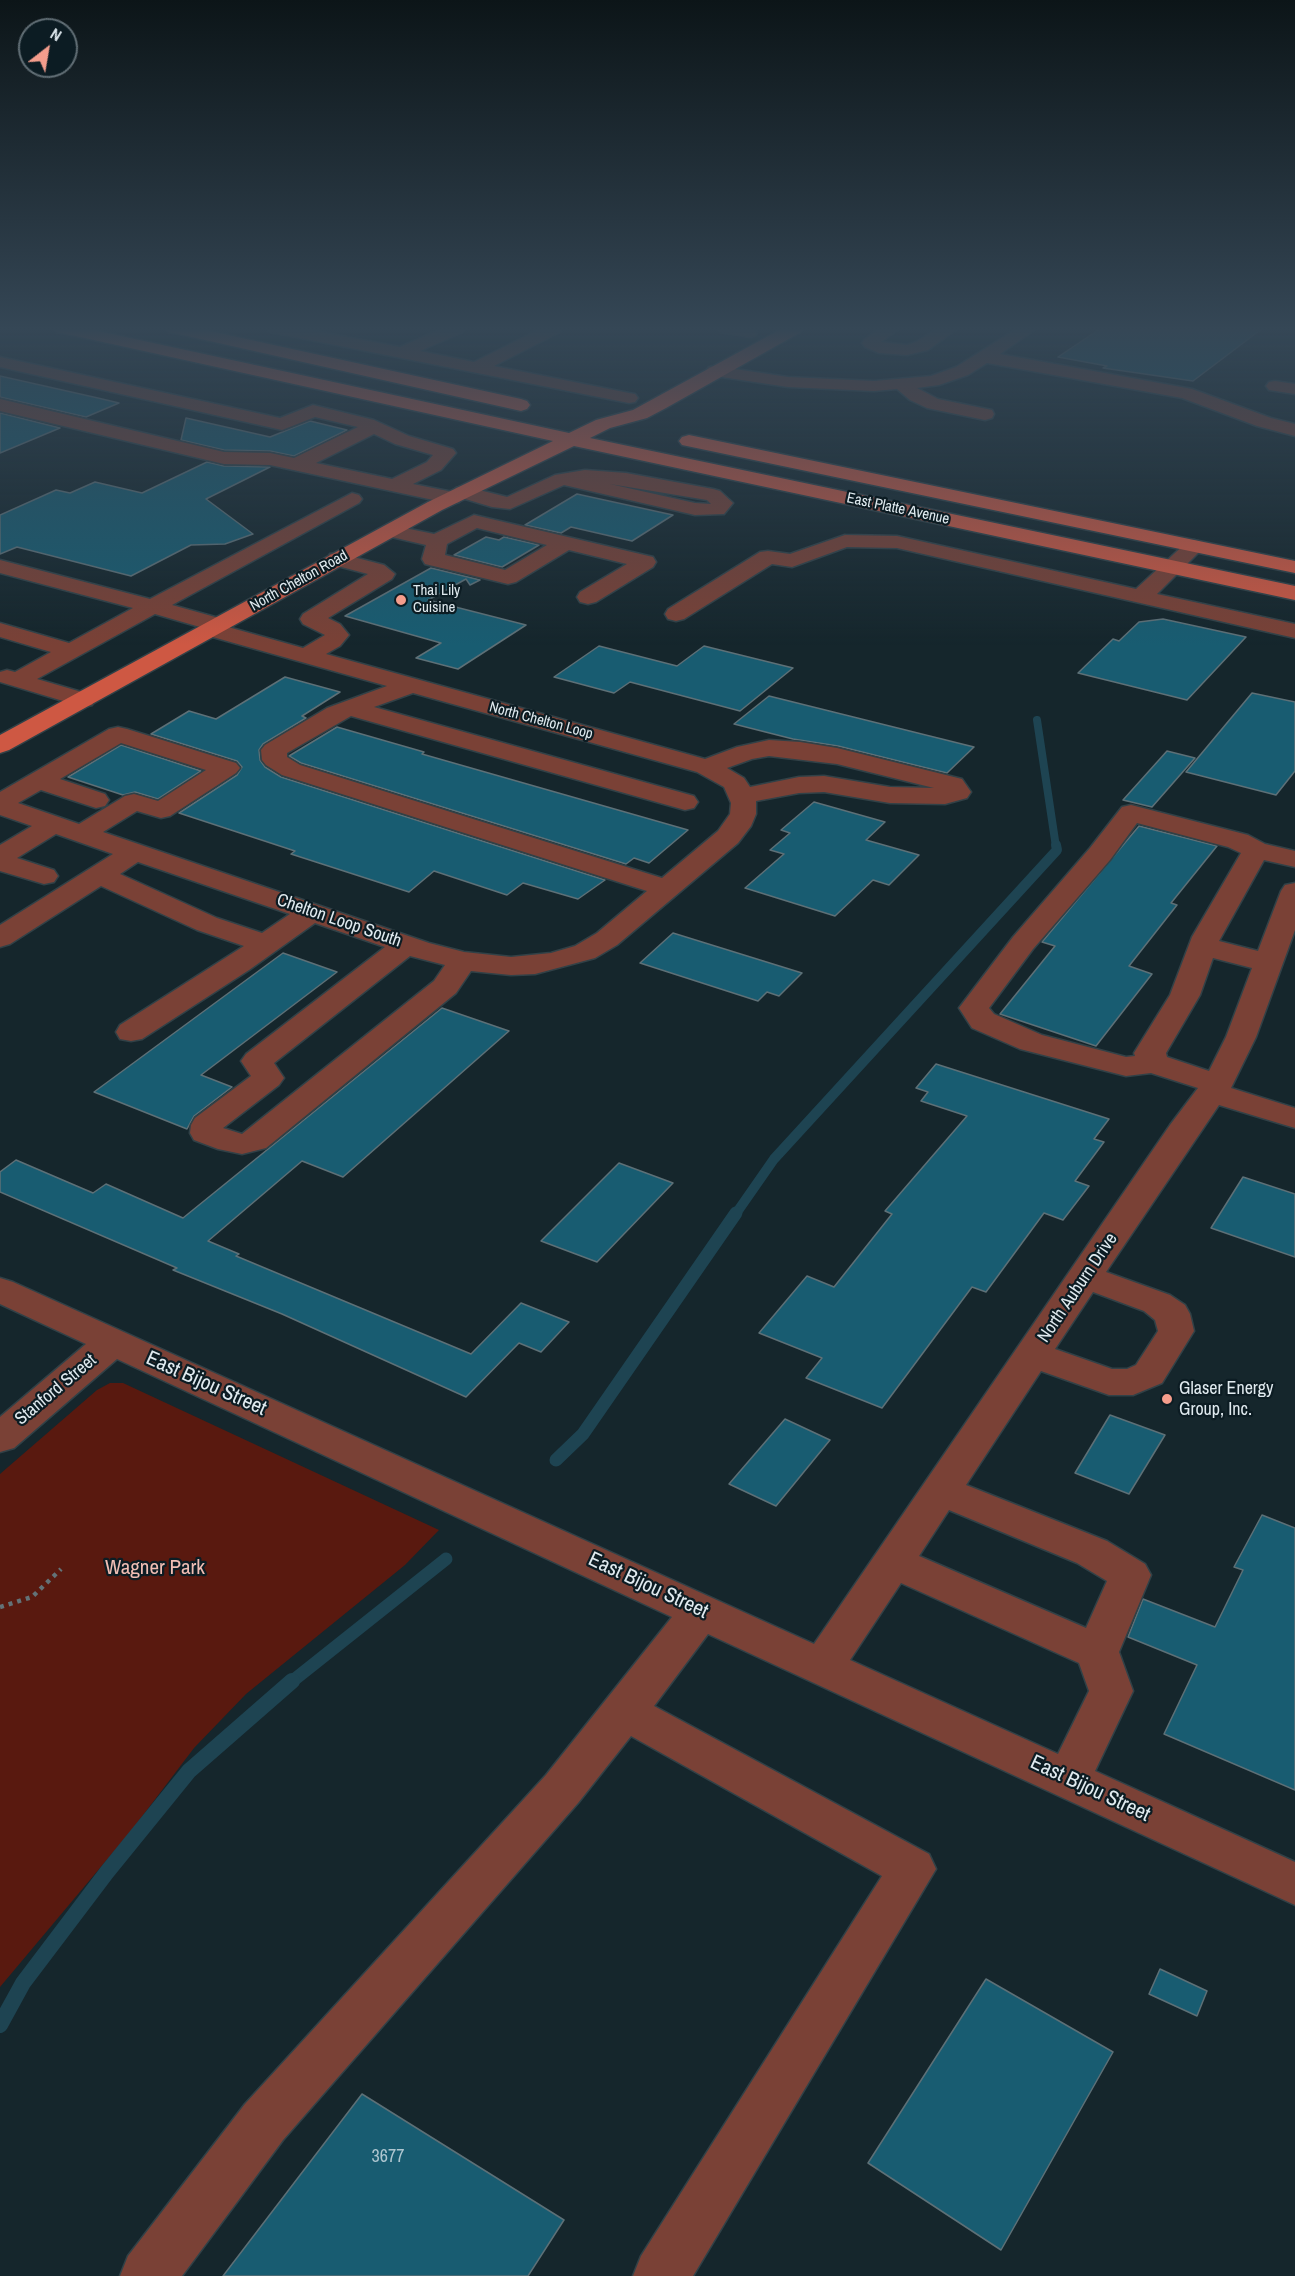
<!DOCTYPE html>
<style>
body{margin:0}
#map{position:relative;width:1295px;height:2276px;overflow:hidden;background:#15262c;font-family:"Archivo Narrow",sans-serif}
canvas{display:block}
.north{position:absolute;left:18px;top:18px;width:60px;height:60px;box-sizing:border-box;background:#0c1c23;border:2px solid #616e75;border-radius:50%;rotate:31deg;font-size:16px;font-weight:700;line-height:24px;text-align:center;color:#e0eaef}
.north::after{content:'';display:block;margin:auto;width:21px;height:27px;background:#f49d8c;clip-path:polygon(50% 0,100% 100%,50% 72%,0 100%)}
</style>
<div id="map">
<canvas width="1295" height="2276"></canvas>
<div class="north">N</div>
</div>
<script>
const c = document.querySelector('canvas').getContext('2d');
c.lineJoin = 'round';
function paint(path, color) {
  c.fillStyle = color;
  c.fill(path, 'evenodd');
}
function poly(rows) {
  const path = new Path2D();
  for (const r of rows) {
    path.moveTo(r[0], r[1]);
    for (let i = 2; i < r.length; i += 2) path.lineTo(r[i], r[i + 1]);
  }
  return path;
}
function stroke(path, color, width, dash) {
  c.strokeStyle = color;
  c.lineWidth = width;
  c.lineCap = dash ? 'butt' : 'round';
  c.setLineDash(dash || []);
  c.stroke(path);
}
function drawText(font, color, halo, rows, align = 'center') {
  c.font = font + ' "Archivo Narrow",sans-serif';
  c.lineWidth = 4.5;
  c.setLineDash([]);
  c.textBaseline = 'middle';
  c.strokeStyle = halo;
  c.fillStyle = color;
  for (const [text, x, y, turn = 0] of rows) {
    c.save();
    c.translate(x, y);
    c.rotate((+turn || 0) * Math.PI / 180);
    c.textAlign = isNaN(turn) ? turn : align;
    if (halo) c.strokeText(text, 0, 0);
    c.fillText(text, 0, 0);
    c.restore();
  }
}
paint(poly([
 [110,1383,123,1383,439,1530,405,1565,246,1694,194,1748,131,1831,0,1987,0,1474,97,1390]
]), '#59190f');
stroke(poly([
 [1037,720,1056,847]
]), '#1e4452', 8);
stroke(poly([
 [735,1215,774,1159,1057,850,1056,845]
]), '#1e4452', 10);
stroke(poly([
 [556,1460,583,1434,736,1213],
 [290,1683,446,1559]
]), '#1e4452', 13);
stroke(poly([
 [0,2025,23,1983,107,1872,189,1771,292,1681]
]), '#1e4452', 16);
const building = poly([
 [1101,328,1263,328,1193,381,1103,368,1107,366,1058,357,1101,328],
 [0,376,98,398,119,403,86,417,0,397,0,376],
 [0,413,60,428,0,453,0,413],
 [186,418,270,437,310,421,347,430,294,456,270,451,224,450,181,440,186,418],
 [207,462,224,466,270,467,206,499,253,534,225,544,191,545,131,576,17,547,0,554,0,515,56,490,70,493,95,482,142,493,207,462],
 [577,494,673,515,632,541,571,527,561,533,525,525,577,494],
 [486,537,499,540,504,537,539,545,502,567,454,555,486,537],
 [431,568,480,580,470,585,466,579,428,600,526,625,458,669,416,658,441,643,345,616,431,568],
 [1163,619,1246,637,1187,700,1078,673,1113,639,1119,641,1139,622,1163,619],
 [599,646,677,666,704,646,793,668,740,711,630,682,614,693,554,677,599,646],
 [285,677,340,692,302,716,306,718,263,744,259,750,260,760,265,767,281,777,605,880,578,899,523,883,507,895,434,871,409,892,291,854,295,851,179,813,237,775,242,767,237,761,151,734,189,711,216,719,285,677],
 [1252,693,1295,702,1295,771,1276,795,1186,772,1252,693],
 [769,696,974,747,947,773,838,746,793,739,734,724,769,696],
 [337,727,424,752,422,754,688,830,649,863,634,858,626,864,301,763,289,756,337,727],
 [121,745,201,771,158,799,135,792,123,795,68,777,121,745],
 [1167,751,1195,758,1152,807,1123,800,1167,751],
 [814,802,885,822,866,840,919,855,889,885,873,880,835,916,745,888,784,854,770,850,790,833,781,830,814,802],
 [1139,826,1217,846,1171,903,1177,905,1129,966,1152,974,1096,1046,1000,1014,1055,946,1042,942,1139,826],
 [673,933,802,973,779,996,767,992,758,1001,640,963,673,933],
 [283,953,337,972,201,1075,232,1087,194,1116,187,1129,94,1092,283,953],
 [442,1008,509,1031,343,1177,302,1161,208,1241,239,1254,236,1256,471,1354,521,1303,569,1322,541,1352,519,1343,466,1397,282,1314,173,1270,177,1268,0,1192,0,1172,16,1160,93,1193,106,1184,183,1218,442,1008],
 [936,1064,1109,1119,1094,1139,1104,1142,1075,1181,1089,1186,1063,1220,1044,1213,986,1292,972,1287,882,1408,806,1378,822,1358,759,1333,807,1276,834,1287,892,1214,885,1211,967,1116,921,1101,928,1092,916,1088,936,1064],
 [619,1163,673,1183,597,1262,541,1241,619,1163],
 [1243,1177,1295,1194,1295,1257,1211,1228,1243,1177],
 [1110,1415,1165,1435,1129,1494,1075,1473,1110,1415],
 [785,1419,830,1440,776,1506,729,1484,785,1419],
 [1262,1515,1295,1528,1295,1790,1164,1734,1197,1665,1128,1637,1143,1599,1215,1627,1243,1570,1234,1567,1262,1515],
 [1160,1969,1207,1991,1197,2016,1149,1994,1160,1969],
 [986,1979,1113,2052,1001,2250,868,2163,986,1979],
 [362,2094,564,2220,528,2276,223,2276,362,2094]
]);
paint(building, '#185c71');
stroke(building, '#5d7077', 1.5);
const minor = poly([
 [267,328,299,328,400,347,444,328,465,328,463,332,420,351,474,362,542,328,562,328,560,332,494,366,629,393,635,394,638,398,635,402,629,403,275,333,269,332,267,328],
 [718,328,752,328,757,332,755,336,749,337,720,332,718,328],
 [880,328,900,328,881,342,907,345,916,342,939,328,958,328,928,350,907,355,879,353,865,347,862,343,865,339,880,328],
 [1018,328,1037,328,1000,354,1192,389,1271,418,1295,424,1295,436,1257,426,1182,398,987,363,968,375,939,385,917,388,938,399,992,410,994,414,992,418,985,420,927,408,910,400,897,389,874,391,788,387,715,376,709,375,706,371,709,367,715,366,788,377,874,381,931,376,956,367,1018,328],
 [0,357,280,418,313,405,374,420,409,436,453,449,456,453,441,470,413,484,453,492,456,488,463,486,507,497,555,475,585,470,626,473,713,489,720,491,733,503,724,514,695,515,564,485,510,509,492,507,462,498,459,502,452,504,270,465,224,464,0,411,0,399,224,452,270,453,294,458,358,427,315,417,282,430,0,367,0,357],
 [374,434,395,444,433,455,427,462,392,479,316,463,374,434],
 [610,484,707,500,711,504,695,503,610,484],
 [1275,381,1295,384,1295,394,1269,390,1266,386,1269,382,1275,381],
 [352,493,359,495,362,499,359,503,172,605,226,620,229,625,228,627,303,648,325,635,303,624,300,619,303,614,368,574,330,564,327,559,330,554,338,553,384,565,395,574,392,579,328,618,340,624,349,635,340,646,326,654,705,759,737,747,769,740,800,742,837,748,962,779,971,792,967,798,945,804,890,803,824,792,799,793,756,801,756,814,751,826,738,843,617,945,595,958,535,974,511,975,471,971,456,993,266,1148,242,1154,218,1149,194,1140,190,1133,191,1125,195,1118,251,1076,241,1061,246,1054,385,947,315,923,249,970,142,1039,131,1041,120,1039,116,1032,120,1025,244,946,197,930,101,886,10,944,0,947,0,925,113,854,56,834,17,858,54,870,58,876,54,882,44,884,0,871,0,845,32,826,0,815,0,792,109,729,118,727,127,729,236,763,240,768,236,773,170,816,161,818,137,811,103,832,429,943,464,952,511,957,551,953,575,946,597,933,647,891,282,775,266,765,262,760,261,750,265,745,327,708,387,686,202,634,199,629,200,627,155,614,37,679,92,695,95,700,92,705,83,707,0,682,0,672,7,670,15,672,51,652,0,637,0,623,69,643,133,608,0,573,0,560,150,599,352,493],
 [413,693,697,772,724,787,731,803,730,814,718,831,662,878,300,765,287,757,287,753,351,716,685,810,694,808,698,802,694,796,374,707,413,693],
 [121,743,206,770,158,801,134,794,125,796,79,824,18,803,41,790,96,808,105,806,109,800,105,794,60,779,121,743],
 [769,756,837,764,934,788,890,787,824,776,799,777,750,787,744,778,727,768,752,759,769,756],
 [138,862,290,914,262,933,217,918,120,874,138,862],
 [410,956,445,965,434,981,242,1134,223,1128,279,1085,284,1078,274,1063,410,956],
 [474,515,653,557,656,562,653,567,596,602,588,604,580,602,577,597,580,592,627,564,569,550,516,582,508,584,425,564,422,559,426,545,383,535,380,531,383,527,390,525,434,534,474,515],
 [477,528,547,545,505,570,445,555,447,544,477,528],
 [845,535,897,536,1136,589,1187,542,1194,540,1201,542,1205,546,1157,594,1295,624,1295,638,897,548,847,547,792,567,772,564,684,619,676,621,668,619,665,614,668,609,760,552,768,551,790,554,845,535],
 [1131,805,1248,835,1265,844,1295,851,1295,867,1264,860,1219,941,1258,951,1281,891,1285,885,1295,883,1295,930,1256,1037,1231,1088,1295,1108,1295,1128,1219,1105,1106,1272,1170,1295,1185,1305,1190,1314,1194,1331,1162,1383,1133,1395,1109,1395,1041,1371,966,1485,1107,1541,1145,1564,1151,1575,1119,1652,1133,1691,1095,1771,1295,1862,1295,1905,708,1634,654,1706,929,1854,936,1869,693,2276,633,2276,641,2256,882,1876,631,1736,578,1803,283,2140,182,2276,120,2276,128,2256,245,2104,546,1775,672,1617,117,1359,14,1448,0,1452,0,1417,86,1344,0,1304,0,1278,13,1282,814,1644,1170,1125,1198,1088,1151,1073,1126,1076,1020,1049,972,1028,959,1008,1013,937,1090,848,1122,807,1131,805],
 [1137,823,1228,847,1241,853,1192,937,1170,995,1134,1053,1135,1056,1126,1057,1042,1035,994,1014,989,1008,1033,949,1110,860,1137,823],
 [1213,958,1252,968,1226,1037,1209,1071,1167,1057,1166,1053,1200,995,1213,958],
 [1093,1292,1144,1311,1155,1320,1158,1331,1136,1365,1127,1369,1112,1369,1055,1349,1093,1292],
 [949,1510,1077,1563,1107,1581,1086,1628,919,1556,949,1510],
 [901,1583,1079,1663,1089,1691,1058,1754,850,1660,901,1583]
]);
const major = poly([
 [54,328,84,328,569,433,596,420,633,410,783,328,803,328,801,332,666,408,647,418,610,428,590,438,1295,586,1295,600,574,446,442,510,9,750,0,753,0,735,428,502,553,441,62,333,56,332,54,328],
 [166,328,196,328,521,399,527,401,530,405,527,409,521,411,174,333,168,332,166,328],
 [689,435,1295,561,1295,573,682,445,679,441,682,437,689,435]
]);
stroke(minor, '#314147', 3);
stroke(major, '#314147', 3);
stroke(poly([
 [0,1607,32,1597,61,1569]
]), '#637277', 4.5, [4, 5]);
paint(minor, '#7a4136');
paint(major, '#ce5843');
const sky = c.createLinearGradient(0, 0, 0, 646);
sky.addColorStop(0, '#0c1518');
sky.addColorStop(0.51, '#354756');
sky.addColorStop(1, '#35475600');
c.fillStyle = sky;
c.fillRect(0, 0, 1295, 646);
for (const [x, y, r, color] of [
 [401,600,6,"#f49d8c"],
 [1167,1399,6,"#f49d8c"]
]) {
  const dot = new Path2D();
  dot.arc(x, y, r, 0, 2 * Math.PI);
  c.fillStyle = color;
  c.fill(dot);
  stroke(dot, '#0c1c23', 2);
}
drawText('15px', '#e0eaef', '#0c1c23', [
 ["East Platte Avenue",898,509,12],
 ["North Chelton Road",299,581,-29],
 ["North Chelton Loop",541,721,15]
]);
drawText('15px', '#e0eaef', '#0c1c23', [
 ["Thai Lily",413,591],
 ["Cuisine",413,608]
], 'left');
drawText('18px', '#e0eaef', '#0c1c23', [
 ["Chelton Loop South",339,921,19],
 ["North Auburn Drive",1078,1288,-56],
 ["Stanford Street",56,1390,-40]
]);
drawText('18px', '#e0eaef', '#0c1c23', [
 ["Glaser Energy",1179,1389],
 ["Group, Inc.",1179,1410]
], 'left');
drawText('18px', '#aec6d0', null, [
 ["3677",388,2157]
]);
drawText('21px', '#e0eaef', '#0c1c23', [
 ["East Bijou Street",206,1384,24],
 ["East Bijou Street",648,1586,25],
 ["East Bijou Street",1090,1789,25]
]);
drawText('21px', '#f0bdb3', '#0c1c23', [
 ["Wagner Park",155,1568]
]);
</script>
